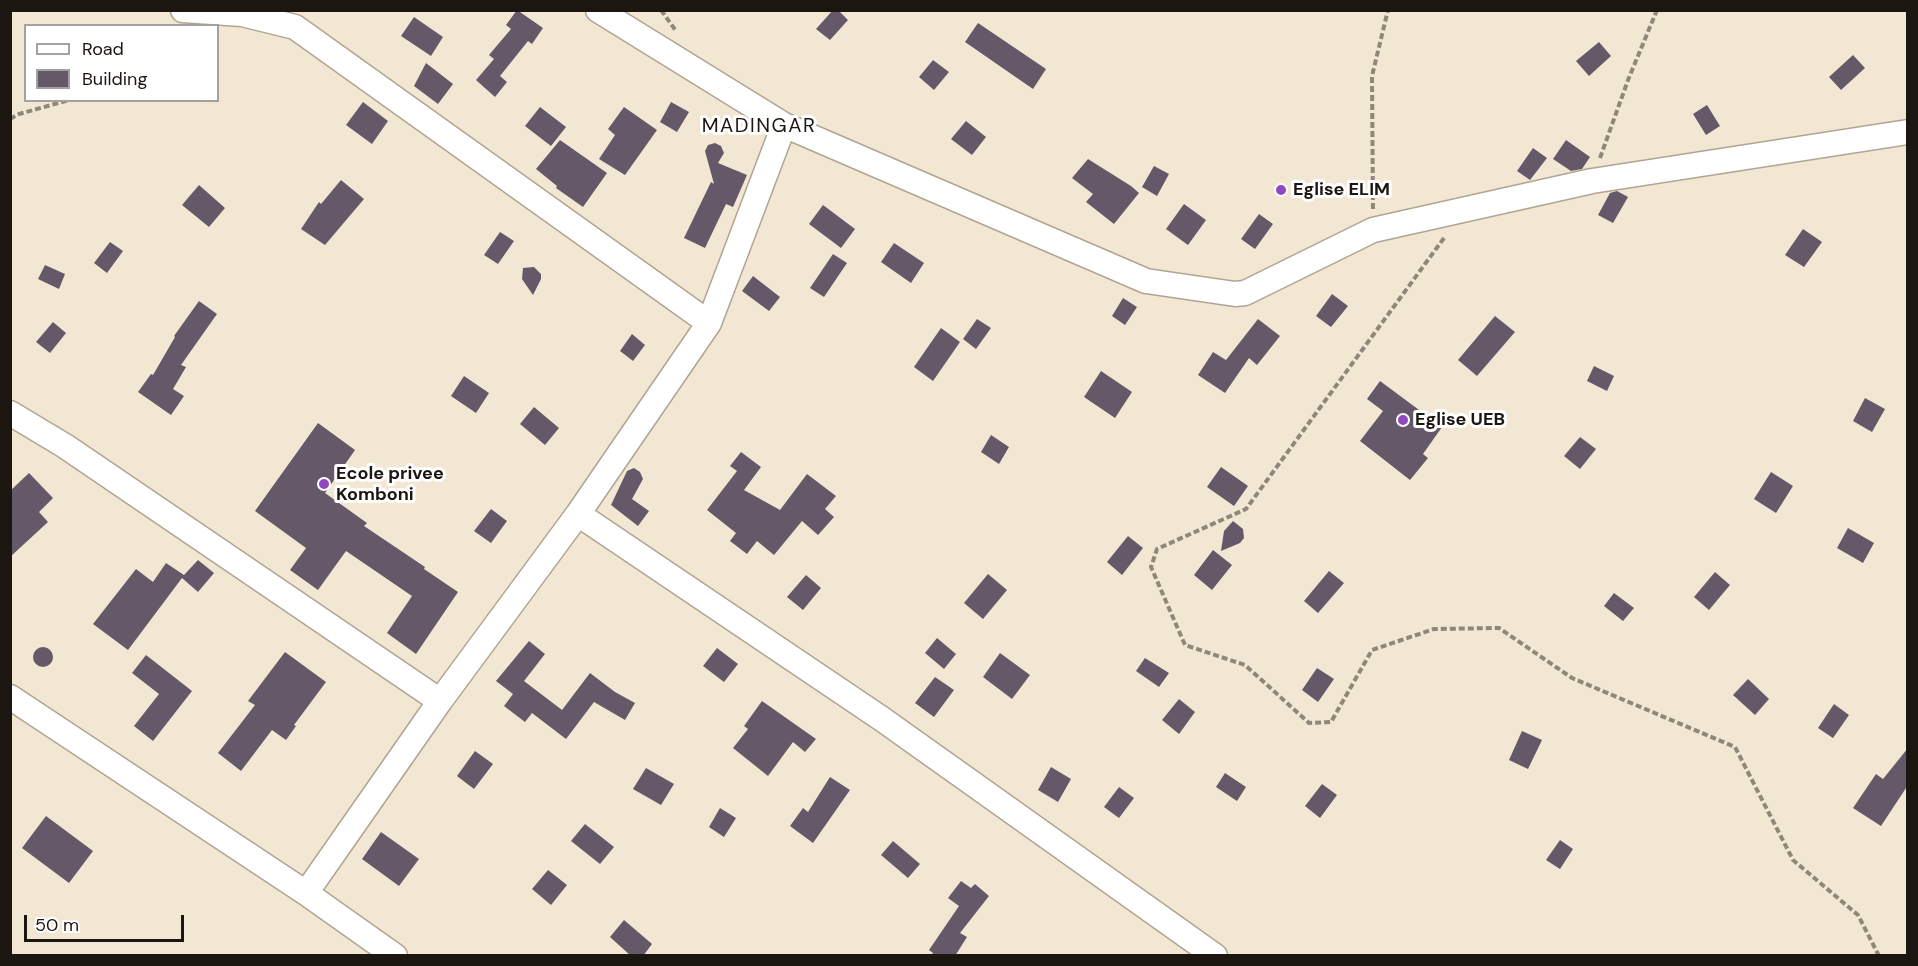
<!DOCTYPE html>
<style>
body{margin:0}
#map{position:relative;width:1918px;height:966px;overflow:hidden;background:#f2e7d2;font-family:"DM Sans",sans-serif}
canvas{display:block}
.frame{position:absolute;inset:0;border:12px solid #1b1710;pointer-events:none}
.legend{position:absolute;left:24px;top:24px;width:195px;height:78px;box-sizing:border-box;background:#fff;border:2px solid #a4a29f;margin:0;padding:8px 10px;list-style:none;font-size:18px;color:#1b1710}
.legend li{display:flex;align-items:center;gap:12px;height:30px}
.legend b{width:30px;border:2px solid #a4a29f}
.scale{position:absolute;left:24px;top:915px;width:160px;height:27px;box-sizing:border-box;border:3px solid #1b1710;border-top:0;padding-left:8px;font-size:18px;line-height:21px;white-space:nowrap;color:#1b1710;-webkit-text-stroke:4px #fff;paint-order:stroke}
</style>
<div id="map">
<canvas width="1918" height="966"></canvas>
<div class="frame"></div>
<ul class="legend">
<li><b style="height:8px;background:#fff"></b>Road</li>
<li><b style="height:16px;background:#655969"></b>Building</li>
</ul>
<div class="scale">50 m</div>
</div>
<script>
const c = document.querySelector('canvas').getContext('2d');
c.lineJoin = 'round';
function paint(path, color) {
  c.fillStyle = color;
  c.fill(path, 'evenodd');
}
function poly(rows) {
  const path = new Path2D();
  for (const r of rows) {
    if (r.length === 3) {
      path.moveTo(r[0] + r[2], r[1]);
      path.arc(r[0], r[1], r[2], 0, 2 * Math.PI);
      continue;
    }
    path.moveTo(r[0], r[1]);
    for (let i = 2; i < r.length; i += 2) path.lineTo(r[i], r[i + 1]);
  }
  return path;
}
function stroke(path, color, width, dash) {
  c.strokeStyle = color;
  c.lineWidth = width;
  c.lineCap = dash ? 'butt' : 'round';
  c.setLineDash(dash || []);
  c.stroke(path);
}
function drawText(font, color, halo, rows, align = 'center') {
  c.font = font + ' "DM Sans",sans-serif';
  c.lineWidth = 6;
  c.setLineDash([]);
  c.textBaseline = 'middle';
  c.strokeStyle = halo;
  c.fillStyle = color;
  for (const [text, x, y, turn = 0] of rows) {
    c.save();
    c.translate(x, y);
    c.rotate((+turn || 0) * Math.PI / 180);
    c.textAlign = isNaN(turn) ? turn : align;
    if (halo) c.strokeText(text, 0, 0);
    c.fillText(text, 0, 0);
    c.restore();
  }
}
paint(poly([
 [517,10,543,28,532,44,528,41,500,76,507,82,495,97,476,80,494,59,489,55,511,29,506,25],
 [833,10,838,10,848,20,830,40,816,29],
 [414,17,443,37,431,56,401,36],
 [978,23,1046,69,1033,89,965,42],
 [1599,42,1611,56,1589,76,1576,61],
 [1853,55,1865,68,1841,90,1829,77],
 [933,60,949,72,934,90,919,77],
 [426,63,453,84,438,104,414,86],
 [363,102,388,121,372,144,346,125],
 [671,102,689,112,677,132,660,122],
 [1707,105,1720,126,1706,135,1693,114],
 [540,107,566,127,551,146,525,126],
 [624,107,657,130,625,175,599,159,615,135,608,129],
 [966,121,986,137,972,155,951,139],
 [560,140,607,173,583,207,556,188,557,186,536,169],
 [1566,140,1590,157,1582,169,1571,171,1553,159],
 [715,143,721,146,724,153,718,163,747,175,733,207,726,204,705,248,684,238,711,182,714,184,705,151,708,145],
 [1533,148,1547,158,1530,180,1517,171],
 [1088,159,1131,186,1139,193,1114,224,1086,202,1093,194,1072,178],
 [1154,166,1169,174,1157,196,1142,187],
 [341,180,364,199,325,245,301,229,319,202,321,204],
 [199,185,225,208,209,227,182,205],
 [1617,191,1628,197,1613,223,1598,215,1610,193],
 [1184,204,1206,220,1188,245,1166,229],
 [823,205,855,229,841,248,809,224],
 [1259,214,1273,224,1255,249,1241,239],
 [1803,229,1822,242,1804,267,1785,255],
 [500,232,514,241,498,264,484,255],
 [110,242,123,251,107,273,94,263],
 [894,243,924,263,911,283,881,262],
 [833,254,847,263,824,297,810,288],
 [45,265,65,274,59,289,38,279],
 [534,267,541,274,541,279,533,295,522,279,523,268],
 [753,276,780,297,769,311,742,291],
 [1332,294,1348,306,1331,327,1316,316],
 [1123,298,1137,307,1125,325,1112,316],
 [199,301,217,314,181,365,186,367,173,389,184,396,171,415,138,392,151,374,153,375,175,337,174,336],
 [1495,316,1515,332,1477,376,1458,360],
 [977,319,991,328,976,349,963,339],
 [1258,319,1280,336,1257,365,1249,358,1225,393,1198,375,1213,352,1226,360],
 [53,322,66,333,50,353,36,342],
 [941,328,960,342,933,381,914,367],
 [632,334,645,345,633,361,620,351],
 [1594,366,1614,376,1607,391,1587,381],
 [1101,371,1132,392,1115,418,1084,397],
 [464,376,489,393,476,413,451,396],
 [1380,381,1442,427,1423,454,1428,458,1410,480,1360,441,1383,411,1367,399],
 [1865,398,1885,409,1872,432,1853,421],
 [534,407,559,428,545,445,520,424],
 [318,423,355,450,325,493,367,523,364,526,425,567,424,569,458,592,416,654,387,633,412,596,346,551,318,590,290,570,306,548,255,511],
 [991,435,1009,447,999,464,981,452],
 [1580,437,1596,449,1580,469,1564,456],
 [741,452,761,467,744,490,780,510,807,474,836,496,825,509,834,517,818,535,802,521,774,555,757,541,747,554,730,541,736,533,707,510,737,471,730,466],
 [1221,467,1248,486,1234,506,1207,487],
 [634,468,640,472,643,479,632,499,649,511,638,526,611,505,627,471],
 [1771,472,1793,486,1776,513,1754,499],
 [29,473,53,498,39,512,48,522,10,557,10,491],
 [491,509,507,521,491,543,474,531],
 [1233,521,1243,529,1244,538,1240,543,1221,551,1224,531],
 [1848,528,1874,543,1863,563,1837,548],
 [1128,536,1143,548,1122,575,1107,562],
 [1213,550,1232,565,1212,590,1194,575],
 [198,560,214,573,198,592,182,578,128,650,93,624,136,569,153,582,166,563,184,575],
 [1329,571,1344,583,1318,613,1304,601],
 [1715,572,1730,585,1709,610,1694,597],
 [988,574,1007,590,983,619,964,603],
 [806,575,821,588,803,610,787,597],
 [1614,593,1634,608,1623,621,1604,606],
 [937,638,956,654,944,669,925,653],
 [529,641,545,654,524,681,562,710,590,673,615,692,635,703,625,720,594,702,566,739,532,713,525,722,504,706,513,694,496,681],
 [43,657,10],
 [717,648,738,664,724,682,703,666],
 [285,652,326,682,294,725,296,726,286,740,272,730,241,771,218,753,255,705,248,701],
 [1000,653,1030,675,1012,699,983,677],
 [146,655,192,691,153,741,134,726,159,694,132,673],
 [1145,658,1169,673,1159,687,1136,671],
 [1317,668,1334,679,1318,702,1302,690],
 [935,677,954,690,934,717,915,703],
 [1748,679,1769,699,1755,715,1733,695],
 [1179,699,1195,712,1179,734,1162,720],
 [762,701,816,739,805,752,793,742,768,776,733,748,748,729,744,726],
 [1834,704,1849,715,1833,738,1818,728],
 [1522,731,1542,740,1528,769,1509,760],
 [1908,748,1908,785,1881,826,1853,808,1876,774,1883,779],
 [475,751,493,764,474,789,457,776],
 [1051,767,1071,779,1058,802,1038,790],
 [646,768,674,784,661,805,633,789],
 [1225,773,1246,787,1237,801,1216,787],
 [830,777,850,790,813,843,790,826,803,808,808,812],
 [1322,784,1337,795,1320,818,1305,806],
 [1119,787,1134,798,1119,818,1104,807],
 [720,808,736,818,724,837,709,827],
 [46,816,93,851,69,883,22,848],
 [585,824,614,847,600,864,571,841],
 [381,832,419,859,399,886,362,859],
 [1560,840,1573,849,1560,869,1546,860],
 [893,841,920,864,908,878,881,855],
 [548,870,567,885,551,905,532,889],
 [961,881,971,888,975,884,989,896,960,933,967,937,955,956,931,956,933,953,929,950,959,906,948,898],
 [624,920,652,944,643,956,631,956,610,937]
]), '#655969');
const minor = poly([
 [183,10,242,14,295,27,709,323],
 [598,10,784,125,1146,281,1235,294,1245,293,1373,230,1592,181,1908,132],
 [10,413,65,446,440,701],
 [578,514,882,719,1215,956],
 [10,697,306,893,395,956],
 [306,893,440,701,578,514,709,323,784,125]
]);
stroke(minor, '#b0a592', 27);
stroke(poly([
 [661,10,676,31],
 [10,119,19,114,69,100],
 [1600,158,1628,80,1657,10],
 [1373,209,1372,76,1388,10],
 [1444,238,1246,509,1157,549,1151,567,1185,645,1245,665,1309,723,1331,722,1372,650,1434,629,1499,628,1572,678,1735,747,1793,860,1858,915,1879,956]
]), '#8f8779', 4, [6, 3]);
stroke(minor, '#fff', 24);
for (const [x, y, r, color] of [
 [1281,190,6,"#8f49bd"],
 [1403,420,6,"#8f49bd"],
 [324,484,6,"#8f49bd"]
]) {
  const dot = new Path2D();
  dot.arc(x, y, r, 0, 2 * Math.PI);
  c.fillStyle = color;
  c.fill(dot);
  stroke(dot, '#fff', 2);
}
drawText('bold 18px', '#1b1710', '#fff', [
 ["Eglise ELIM",1293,190],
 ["Eglise UEB",1415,420],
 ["Ecole privee",336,474],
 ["Komboni",336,495]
], 'left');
c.letterSpacing = '1.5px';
drawText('20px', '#1b1710', '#fff', [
 ["MADINGAR",759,127]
]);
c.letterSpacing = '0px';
</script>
